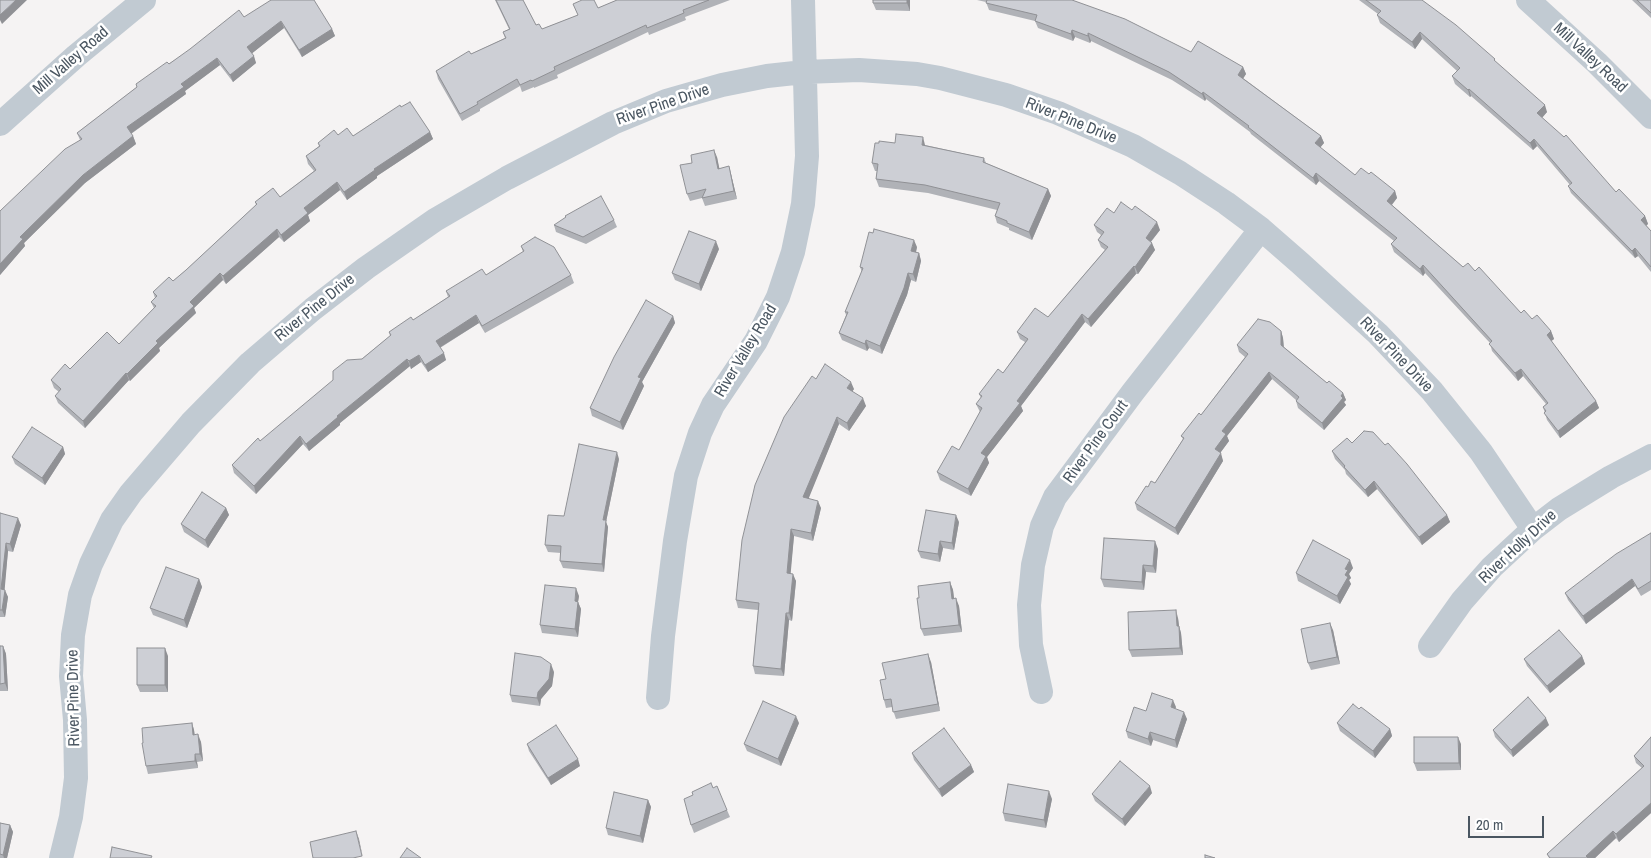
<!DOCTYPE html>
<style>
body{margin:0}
#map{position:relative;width:1651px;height:858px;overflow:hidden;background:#f5f3f3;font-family:"Archivo Narrow",sans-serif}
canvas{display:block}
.scale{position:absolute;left:1468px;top:816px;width:76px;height:22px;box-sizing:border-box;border:2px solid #4a5661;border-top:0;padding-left:6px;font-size:15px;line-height:18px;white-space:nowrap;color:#4a5661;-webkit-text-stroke:4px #fff;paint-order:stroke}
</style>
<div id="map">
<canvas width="1651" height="858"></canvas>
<div class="scale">20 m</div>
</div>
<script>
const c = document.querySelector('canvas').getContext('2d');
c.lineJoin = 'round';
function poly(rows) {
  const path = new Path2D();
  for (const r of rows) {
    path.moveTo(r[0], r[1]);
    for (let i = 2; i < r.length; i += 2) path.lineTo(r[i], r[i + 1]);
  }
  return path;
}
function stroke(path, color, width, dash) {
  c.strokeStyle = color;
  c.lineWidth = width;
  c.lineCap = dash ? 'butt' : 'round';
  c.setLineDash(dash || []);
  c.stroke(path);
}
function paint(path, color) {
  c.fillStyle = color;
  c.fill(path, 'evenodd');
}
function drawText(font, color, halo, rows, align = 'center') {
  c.font = font + ' "Archivo Narrow",sans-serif';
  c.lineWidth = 5;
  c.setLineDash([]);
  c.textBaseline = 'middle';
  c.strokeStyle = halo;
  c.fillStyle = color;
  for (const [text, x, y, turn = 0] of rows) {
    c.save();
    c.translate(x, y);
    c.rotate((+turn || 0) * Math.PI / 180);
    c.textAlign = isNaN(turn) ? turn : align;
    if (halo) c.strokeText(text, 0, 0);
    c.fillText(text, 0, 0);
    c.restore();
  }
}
stroke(poly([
 [1528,0,1597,63,1651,117],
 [0,124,76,56,144,0],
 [1430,646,1462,601,1492,567,1533,529,1559,509,1611,477,1651,456],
 [1041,692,1031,645,1029,605,1033,565,1042,526,1055,497,1133,392,1261,229],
 [658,698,663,636,675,541,686,476,700,433,713,405,756,341,778,297,793,252,803,204,807,156,803,0],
 [61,858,71,817,76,778,75,720,71,676,73,635,80,595,91,564,112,520,131,493,191,423,250,363,313,309,366,268,435,220,507,178,613,123,666,101,722,85,767,76,804,72,859,70,917,74,940,78,1006,95,1058,113,1133,146,1180,173,1226,203,1261,229,1300,263,1378,334,1432,391,1481,452,1533,529]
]), '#c1cad2', 24);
paint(poly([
 [495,0,523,0,536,25,542,29,578,15,573,4,598,8,617,0,730,0,685,17,686,20,649,35,648,32,557,75,558,78,534,88,534,87,522,92,520,86,480,109,480,111,462,121,438,79,436,71,471,54,505,38,503,32,509,29],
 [910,0,910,11,876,10,873,3],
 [977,0,1072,0,1191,52,1243,67,1246,74,1243,78,1321,136,1324,143,1320,148,1355,175,1369,174,1395,191,1397,198,1392,205,1463,267,1475,271,1521,313,1551,331,1554,339,1551,341,1596,401,1599,408,1560,438,1547,420,1543,407,1546,404,1523,376,1518,381,1492,351,1490,343,1425,273,1423,276,1394,252,1391,244,1394,241,1319,181,1316,185,1251,134,1250,132,1206,99,1205,101,1172,80,1091,41,1090,43,1075,37,1073,41,1038,28,1035,21,989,10,986,2],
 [1359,0,1422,0,1496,62,1547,112,1542,118,1616,192,1645,216,1648,224,1646,225,1651,231,1651,272,1638,256,1635,258,1571,193,1568,186,1570,185,1537,146,1533,150,1471,96,1470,97,1455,84,1452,76,1457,71,1422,39,1415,49,1380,23,1377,15,1378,14],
 [1632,0,1651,0,1651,18],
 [244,17,332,29,335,36,302,57,284,28,252,53,256,63,233,82,220,65,185,91,186,94,131,134,133,136,136,144,85,183,24,243,25,246,0,275,0,211,80,140,77,133,137,87,136,84],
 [401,107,430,132,433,139,377,176,377,178,347,200,340,190,308,215,310,221,284,242,279,237,226,284,223,280,194,308,196,313,159,348,160,351,130,381,129,380,85,428,58,403,55,396,59,392,54,388,51,380,70,369,119,344,154,308,151,302,155,298,153,292,173,281,186,270,256,205,255,202,280,197,314,171,308,164,306,156,319,146,318,143,338,135,353,136],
 [879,143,925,145,984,158,986,163,1048,189,1051,196,1032,240,1009,230,1009,228,997,223,995,216,997,210,928,193,879,187,876,179,877,171,875,171,872,163],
 [717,157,719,169,729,166,731,174,737,199,705,206,702,198,690,201,687,194],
 [1114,213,1160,230,1151,242,1155,250,1138,274,1136,274,1091,327,1085,322,1021,406,1023,411,987,457,989,463,971,496,940,480,937,472,959,450,980,412,976,404,981,398,979,394,1003,373,1025,342,1020,339,1017,332,1048,317,1105,250,1101,247,1098,240,1101,235,1097,232,1094,225],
 [614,220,617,227,586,244,556,232,554,225],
 [521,246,571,275,574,283,485,333,479,323,440,348,446,360,428,372,421,362,411,369,410,366,340,423,340,425,309,451,303,444,256,494,234,473,232,465,260,441,390,336,389,332,413,320,448,297,446,291,486,275,523,252],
 [917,247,916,253,919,253,921,261,916,282,911,280,907,295,882,354,869,348,867,351,842,340,839,333,846,315,845,312,862,272,860,267],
 [719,249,701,291,675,280,672,273],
 [673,316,675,323,642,382,644,386,623,430,592,416,590,408],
 [1281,331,1283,338,1284,347,1327,383,1343,393,1346,400,1344,402,1346,405,1324,430,1298,408,1296,401,1296,400,1272,379,1227,436,1229,441,1220,453,1223,461,1178,535,1137,510,1135,503,1148,487,1155,483,1183,439,1181,436,1201,415,1245,357,1239,352,1237,345],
 [816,379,854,389,852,391,866,406,849,431,839,424,808,498,821,508,813,541,794,536,790,574,796,581,792,621,789,620,784,676,755,674,753,666,758,610,738,608,736,600],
 [1352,443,1447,515,1450,522,1422,545,1377,489,1368,497,1346,474,1345,470,1335,459,1332,451],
 [63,447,65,454,45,485,15,464,12,457],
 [619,459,606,522,608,527,604,572,563,568,560,561,561,553,548,552,545,545,564,516],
 [226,508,229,515,208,548,184,532,181,524],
 [0,513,21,525,13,552,8,551,4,590,8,597,5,617,0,617],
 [959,522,954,550,943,548,940,562,921,558,918,551],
 [1651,533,1651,590,1641,596,1635,586,1586,624,1568,600,1565,593],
 [1158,549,1156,573,1146,572,1144,590,1104,587,1101,579],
 [1353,568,1349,574,1351,578,1349,580,1351,584,1340,604,1298,581,1296,573],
 [199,579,202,587,187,628,153,615,150,608],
 [950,582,953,590,954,599,959,606,962,632,924,636,921,629,919,598],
 [579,596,578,602,581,609,578,637,542,633,540,625],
 [1178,618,1179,626,1181,633,1183,655,1132,657,1129,650],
 [1333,630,1340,664,1311,670,1308,663],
 [0,646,3,646,6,654,8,691,0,691],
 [168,656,168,692,140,692,137,685],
 [1582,656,1585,664,1550,693,1527,666,1524,659],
 [931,662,940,711,896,719,892,707,886,708,884,700,886,679],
 [554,672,552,686,541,699,540,706,512,702,510,695],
 [1176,707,1175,709,1187,719,1177,748,1153,740,1151,746,1128,738,1126,731,1146,711],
 [192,723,194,730,195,735,201,742,203,761,197,762,198,768,148,774,146,766],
 [799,723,781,766,747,751,744,744],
 [1337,723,1390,729,1392,736,1375,758,1340,731],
 [1549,725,1513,757,1495,737,1493,730],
 [1651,737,1651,813,1619,842,1616,838,1595,858,1549,858,1547,854,1642,768,1636,763,1634,756],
 [527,744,580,766,551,785,529,751],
 [1461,744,1461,770,1417,771,1414,763],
 [912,753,971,765,974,772,942,797,914,760],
 [713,788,727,810,730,817,694,833,691,825],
 [1152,793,1125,826,1095,801,1092,794],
 [1052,799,1046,828,1005,821,1003,813],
 [648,800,651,807,643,843,608,835,606,828],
 [0,823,10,825,13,832,7,858,0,858]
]), '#b0b2b7');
paint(poly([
 [16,0,27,0,2,24,0,20,0,15],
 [907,0,910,0,910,11,907,3],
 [281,21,284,28,250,55,247,47],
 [332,29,335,36,302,57,299,50],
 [1072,30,1075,37,1073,41,1071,34],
 [1420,32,1422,39,1415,49,1412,42],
 [1088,33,1091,41,1090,43,1088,36],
 [254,56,256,63,233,82,230,75],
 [217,58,220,65,185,91,186,94,129,135,127,127,181,84],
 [1243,67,1246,74,1241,82,1238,75],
 [1469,89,1471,96,1470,97,1468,90],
 [1203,92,1206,99,1205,101,1202,94],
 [1545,105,1547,112,1540,120,1537,113],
 [430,132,433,139,377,176,377,178,347,200,344,192,374,169],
 [133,136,136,144,85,183,24,243,25,246,0,275,0,264,20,237,83,175],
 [1321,136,1324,143,1317,151,1315,143],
 [923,137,925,145,924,152,922,145],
 [1534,139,1537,146,1533,150,1530,143],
 [714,150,717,157,721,176,718,169],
 [729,166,731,174,737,199,734,191],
 [1316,173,1319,181,1316,185,1313,178],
 [337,182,340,190,308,215,310,221,284,242,281,235,304,208],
 [1048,189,1051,196,1032,240,1029,232],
 [1395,191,1397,198,1389,208,1387,201],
 [1645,216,1648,224,1644,228,1641,220],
 [1157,222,1160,230,1148,245,1146,238],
 [277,229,279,237,226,284,223,276],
 [914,240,917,247,914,259,911,251],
 [716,241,719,249,701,291,699,284],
 [1152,243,1155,250,1138,274,1135,267],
 [1635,248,1638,256,1635,258,1632,251],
 [919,253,921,261,916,282,913,274],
 [1423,265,1425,273,1423,276,1420,269],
 [1134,266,1136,274,1091,327,1088,319],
 [220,273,223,280,194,308,196,313,159,348,160,351,130,381,127,374,190,302],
 [908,273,911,280,907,295,882,354,880,346],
 [1082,314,1085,322,1021,406,1023,411,987,457,989,463,971,496,968,489,981,453,1017,401],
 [476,315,479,323,439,348,436,341],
 [673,316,675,323,642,382,644,386,623,430,620,422,638,377],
 [1281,331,1283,338,1284,352,1281,345],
 [1551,331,1554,339,1549,343,1547,335],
 [866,340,869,348,867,351,865,344],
 [444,353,446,360,428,372,425,365],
 [419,355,421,362,411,369,409,361],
 [407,359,410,366,340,423,340,425,309,451,306,444,337,416],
 [1521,369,1523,376,1518,381,1515,373],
 [1269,372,1272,379,1227,436,1229,441,1218,456,1215,449,1222,431],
 [126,373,129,380,85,428,83,421],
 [851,382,854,389,850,395,847,388],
 [1343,393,1346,400,1344,402,1346,405,1324,430,1322,423],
 [863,398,866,406,849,431,847,423],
 [1596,401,1599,408,1560,438,1558,431],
 [837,417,839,424,806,505,803,497],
 [300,436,303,444,256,494,254,486],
 [63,447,65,454,45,485,42,478],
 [617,452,619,459,606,522,608,527,604,572,602,564,603,520],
 [1221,453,1223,461,1178,535,1175,528],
 [1374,481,1377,489,1368,497,1365,490],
 [818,501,821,508,813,541,811,533],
 [226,508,229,515,208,548,205,540],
 [956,515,959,522,954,550,952,543],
 [1447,515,1450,522,1422,545,1419,537],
 [18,518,21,525,13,552,10,544],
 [791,529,794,536,790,581,787,573],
 [940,541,943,548,940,562,938,554],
 [1155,541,1158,549,1156,573,1153,566],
 [6,543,8,551,4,597,1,589],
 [1350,560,1353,568,1349,574,1351,578,1349,580,1351,584,1340,604,1337,596,1345,575,1345,569],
 [1143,565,1146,572,1144,590,1142,582],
 [793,574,796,581,792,621,789,613],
 [199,579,202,587,187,628,184,620],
 [1632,579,1635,586,1586,624,1583,616],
 [950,582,953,590,955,606,952,599],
 [576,588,579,596,578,602,581,609,578,637,575,629,575,601],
 [5,590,8,597,5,617,2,610],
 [956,598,959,606,962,632,959,625],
 [1176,610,1178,618,1179,626,1181,633,1183,655,1180,648,1177,626],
 [786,613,789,620,784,676,781,669],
 [1330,623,1333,630,1340,664,1337,657],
 [3,646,6,654,8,691,5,683],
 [165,648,168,656,168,692,165,685],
 [928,654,931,662,940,711,938,704],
 [1582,656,1585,664,1550,693,1547,686],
 [551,664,554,672,552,686,541,699,540,706,537,698,538,692],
 [1173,700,1176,707,1173,714,1171,707],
 [1184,712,1187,719,1177,748,1175,740],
 [796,716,799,723,781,766,778,759],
 [1546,718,1549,725,1513,757,1511,750],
 [192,723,194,730,195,743,193,735],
 [1390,729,1392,736,1375,758,1373,751],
 [1150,732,1153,740,1151,746,1148,739],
 [198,734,201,742,203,761,200,754],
 [1458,737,1461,744,1461,770,1459,763],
 [195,754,197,762,198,768,195,761],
 [578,759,580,766,551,785,548,778],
 [971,765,974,772,942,797,939,789],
 [1150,786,1152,793,1125,826,1122,819],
 [1049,791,1052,799,1046,828,1044,820],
 [648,800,651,807,643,843,640,836],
 [1651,803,1651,813,1619,842,1616,834],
 [10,825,13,832,7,858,4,858,3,855],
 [356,831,359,839,363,858],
 [1613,831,1616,838,1595,858,1587,858,1586,856]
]), '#909195');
const building = poly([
 [0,0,16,0,0,15,0,0],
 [271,0,314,0,332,29,299,50,281,21,247,47,254,56,230,75,217,58,181,84,184,87,127,127,133,136,83,175,20,237,23,239,0,264,0,211,65,149,82,139,77,133,137,87,136,84,167,62,169,64,190,49,239,10,244,17,271,0],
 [496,0,523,0,536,25,539,24,542,29,578,15,573,4,582,0,594,0,598,8,617,0,709,0,683,10,684,13,647,28,646,25,554,67,555,70,532,81,531,80,520,85,517,79,477,102,478,104,460,114,436,71,469,51,471,54,506,38,503,32,510,29,496,0],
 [873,0,907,0,907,3,873,3,873,0],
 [987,0,1072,0,1125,19,1191,52,1198,41,1243,67,1238,75,1321,136,1315,143,1355,175,1361,168,1369,174,1371,172,1395,191,1387,201,1463,267,1468,263,1475,271,1479,267,1521,313,1524,310,1532,319,1537,315,1551,331,1547,335,1596,401,1558,431,1544,413,1546,411,1543,407,1548,403,1521,369,1515,373,1489,344,1492,341,1423,265,1420,269,1391,244,1397,238,1316,173,1313,178,1248,127,1249,126,1203,92,1202,94,1169,72,1088,33,1088,36,1072,30,1071,34,1035,21,1037,15,986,3,987,0],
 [1366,0,1422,0,1456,25,1495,59,1494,60,1545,105,1537,113,1564,137,1566,135,1616,192,1619,189,1645,216,1641,220,1651,231,1651,267,1635,248,1632,251,1568,186,1572,183,1534,139,1530,143,1469,89,1468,90,1452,76,1460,68,1420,32,1412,42,1377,15,1381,11,1366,0],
 [1637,0,1651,0,1651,13,1637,0],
 [410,102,430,132,374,169,375,170,344,192,337,182,304,208,308,213,281,235,277,229,223,276,220,273,190,302,194,306,156,341,158,343,127,374,126,373,83,421,55,396,61,389,51,380,65,364,70,369,107,332,119,344,156,306,151,302,157,296,153,292,169,277,173,281,186,270,257,204,255,202,273,188,280,197,316,170,306,156,320,146,318,143,334,130,338,135,347,128,353,136,400,105,401,107,410,102],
 [896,134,923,137,922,145,984,158,983,162,1048,189,1029,232,1007,223,1007,221,995,216,1000,203,925,185,876,179,878,164,872,163,875,143,879,143,879,141,895,143,896,134],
 [714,150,718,169,729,166,734,191,702,198,706,189,687,194,680,165,692,163,691,155,714,150],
 [601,196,614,220,583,237,554,225,566,217,565,216,601,196],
 [1121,202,1132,210,1135,206,1157,222,1146,238,1152,243,1135,267,1134,266,1088,319,1082,314,1017,401,1020,403,981,453,986,456,968,489,937,472,952,446,959,450,982,408,976,404,982,396,979,394,998,369,1003,373,1028,339,1017,332,1035,308,1048,317,1108,247,1098,240,1104,232,1094,225,1107,208,1114,213,1121,202],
 [874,229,914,240,911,251,919,253,913,274,908,273,904,288,880,346,866,340,865,344,839,333,848,312,845,312,863,268,860,267,869,232,873,233,874,229],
 [689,231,716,241,699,284,672,273,689,231],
 [535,237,554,247,571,275,482,326,476,315,436,341,444,353,425,365,419,355,409,361,407,359,337,416,338,417,306,444,300,436,254,486,232,465,258,438,260,441,333,380,333,371,347,360,362,359,391,335,389,332,411,317,413,320,450,296,446,291,482,269,486,275,524,251,521,246,535,237],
 [646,300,673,316,638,377,641,378,620,422,590,408,614,357,646,300],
 [1258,319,1270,322,1281,331,1281,345,1327,383,1329,381,1343,393,1341,396,1343,398,1322,423,1296,401,1299,397,1269,372,1222,431,1226,434,1215,449,1221,453,1175,528,1135,503,1146,486,1148,487,1151,481,1155,483,1184,438,1181,436,1199,413,1201,415,1248,354,1237,345,1258,319],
 [825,364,851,382,847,388,863,398,847,423,837,417,803,497,818,501,811,533,791,529,787,573,793,574,789,613,786,613,781,669,753,666,759,603,736,600,742,540,755,485,784,417,812,376,816,379,825,364],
 [32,427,63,447,42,478,12,457,32,427],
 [1364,431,1373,432,1385,445,1388,443,1407,464,1447,515,1419,537,1374,481,1365,490,1344,467,1345,466,1332,451,1347,438,1352,443,1364,431],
 [579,444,617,452,603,520,606,520,602,564,560,561,561,546,545,545,548,515,564,516,579,444],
 [202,492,226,508,205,540,181,524,202,492],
 [926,510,956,515,952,543,940,541,938,554,918,551,926,510],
 [0,513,18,518,10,544,6,543,1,589,5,590,2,610,0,610,0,513],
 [1651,533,1651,581,1638,589,1632,579,1583,616,1565,593,1616,554,1651,533],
 [1104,538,1155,541,1153,566,1143,565,1142,582,1101,579,1104,538],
 [1313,540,1350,560,1345,569,1348,570,1345,575,1348,577,1337,596,1296,573,1313,540],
 [166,567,199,579,184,620,150,608,166,567],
 [950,582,952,599,956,598,959,625,921,629,917,598,919,598,918,586,950,582],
 [545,585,576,588,575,601,578,602,575,629,540,625,545,585],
 [1176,610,1177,626,1179,626,1180,648,1129,650,1128,612,1176,610],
 [1330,623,1337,657,1308,663,1301,629,1330,623],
 [1559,630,1582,656,1547,686,1524,659,1559,630],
 [0,646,3,646,5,683,0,684,0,646],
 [137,648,165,648,165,685,137,685,137,648],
 [515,653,541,657,551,664,549,679,538,692,537,698,510,695,515,653],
 [928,654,938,704,893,712,891,699,884,700,880,680,886,679,882,663,928,654],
 [1152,693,1173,700,1171,707,1184,712,1175,740,1150,732,1148,739,1126,731,1134,707,1146,711,1152,693],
 [1528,697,1546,718,1511,750,1493,730,1528,697],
 [763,701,796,716,778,759,744,744,763,701],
 [1353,704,1359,709,1361,707,1390,729,1373,751,1337,723,1353,704],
 [192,723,193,735,198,734,200,754,195,754,195,761,146,766,142,743,143,743,142,728,192,723],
 [556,725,578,759,548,778,527,744,556,725],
 [944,728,971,765,939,789,912,753,944,728],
 [1414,737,1458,737,1459,763,1414,763,1414,737],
 [1651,737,1651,803,1616,834,1613,831,1586,856,1588,858,1550,858,1547,854,1644,766,1634,756,1651,737],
 [1120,761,1150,786,1122,819,1092,794,1120,761],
 [711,783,713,788,717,786,727,810,691,825,684,799,693,795,692,792,711,783],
 [1008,784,1049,791,1044,820,1003,813,1008,784],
 [614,792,648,800,640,836,606,828,614,792],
 [0,823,10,825,3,855,0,854,0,823],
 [356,831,362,856,353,858,313,858,310,842,356,831],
 [112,847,152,856,151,858,110,858,112,847],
 [407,848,421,858,400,858,407,848],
 [1205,855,1215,858,1205,858,1205,855]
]);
paint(building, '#cdcfd5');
stroke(building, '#909195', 1);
drawText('16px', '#4a5661', '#fff', [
 ["Mill Valley Road",1590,58,43],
 ["Mill Valley Road",71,61,-41],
 ["River Pine Drive",663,105,-19],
 ["River Pine Drive",1071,121,22],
 ["River Pine Drive",315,308,-39],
 ["River Valley Road",746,351,-59],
 ["River Pine Drive",1396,355,46],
 ["River Pine Court",1096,442,-54],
 ["River Holly Drive",1518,547,-43],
 ["River Pine Drive",74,698,-91]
]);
</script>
